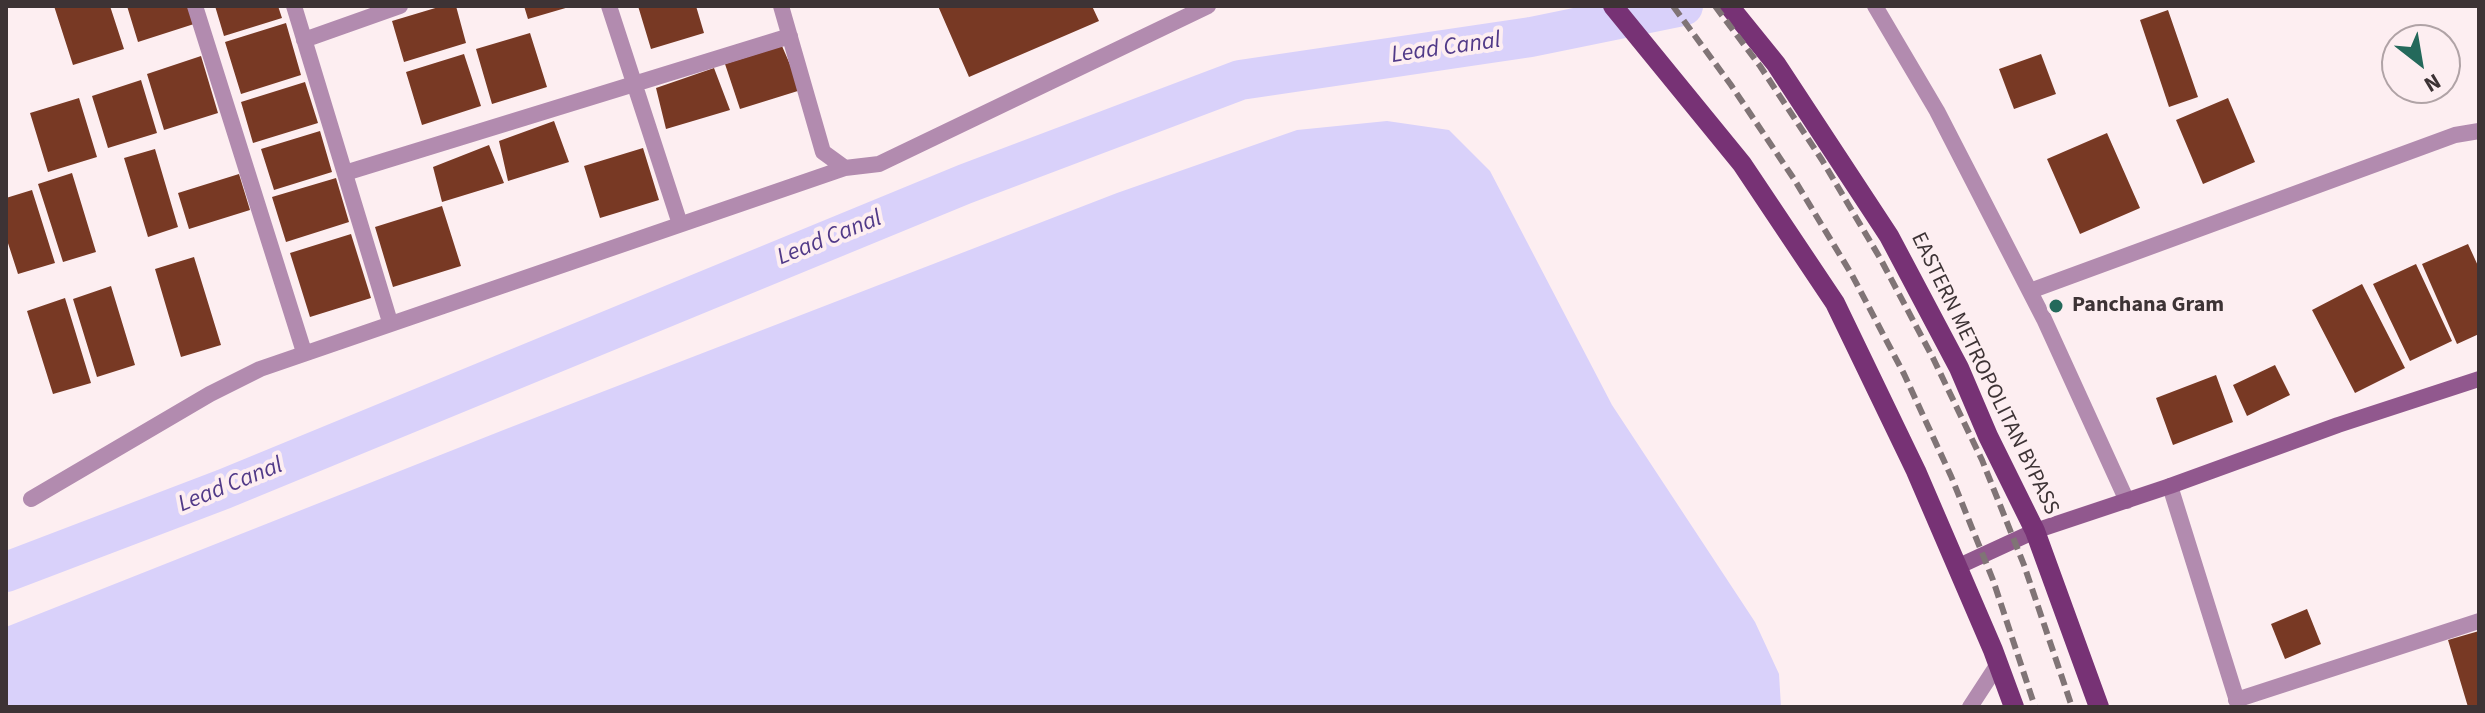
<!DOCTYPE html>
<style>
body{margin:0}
#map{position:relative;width:2485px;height:713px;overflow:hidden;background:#fdeef1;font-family:"Source Sans 3",sans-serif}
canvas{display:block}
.frame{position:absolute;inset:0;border:8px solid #3d3335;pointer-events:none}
.north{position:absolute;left:2381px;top:24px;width:80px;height:80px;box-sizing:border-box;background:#fdeef1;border:2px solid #b0a3a6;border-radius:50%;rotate:149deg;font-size:22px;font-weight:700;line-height:32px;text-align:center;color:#3d3335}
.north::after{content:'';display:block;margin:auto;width:28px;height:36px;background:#24695b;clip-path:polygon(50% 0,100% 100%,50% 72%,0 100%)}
</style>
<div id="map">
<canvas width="2485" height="713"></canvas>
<div class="frame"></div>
<div class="north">N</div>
</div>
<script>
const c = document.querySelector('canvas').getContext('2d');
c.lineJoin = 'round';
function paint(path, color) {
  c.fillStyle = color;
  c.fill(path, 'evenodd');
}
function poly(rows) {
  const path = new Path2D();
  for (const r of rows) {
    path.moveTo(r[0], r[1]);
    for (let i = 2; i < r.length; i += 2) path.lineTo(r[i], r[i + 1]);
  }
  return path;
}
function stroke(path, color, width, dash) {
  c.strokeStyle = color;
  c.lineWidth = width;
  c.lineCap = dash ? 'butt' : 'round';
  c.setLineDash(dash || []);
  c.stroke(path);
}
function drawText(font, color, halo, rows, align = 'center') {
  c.font = font + ' "Source Sans 3",sans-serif';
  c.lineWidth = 8;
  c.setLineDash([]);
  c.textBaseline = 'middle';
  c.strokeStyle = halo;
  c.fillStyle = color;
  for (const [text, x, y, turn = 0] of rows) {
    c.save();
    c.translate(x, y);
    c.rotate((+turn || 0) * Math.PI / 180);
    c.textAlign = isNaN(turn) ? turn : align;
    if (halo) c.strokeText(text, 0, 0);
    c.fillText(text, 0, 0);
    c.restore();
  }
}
paint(poly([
 [1387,121,1449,130,1490,171,1612,405,1755,622,1779,674,1781,707,6,707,6,627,506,429,1117,193,1297,130]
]), '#d9d1fa');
stroke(poly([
 [6,572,224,489,965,184,1240,80,1531,37,1683,6]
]), '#d9d1fa', 40);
paint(poly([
 [54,6,110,6,124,49,73,65],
 [127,6,189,6,194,24,138,42],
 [215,6,278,6,282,18,224,36],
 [442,6,456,6,466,43,404,62,392,21],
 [524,6,569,6,569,7,528,19],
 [638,6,696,6,704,33,651,49],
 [938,6,1092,6,1099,21,969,77],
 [2168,10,2198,97,2169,107,2140,20],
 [286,23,301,75,241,94,225,42],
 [530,33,547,87,492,104,476,49],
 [782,46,801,90,740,109,725,64],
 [464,54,481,106,422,125,406,72],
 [2041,54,2056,94,2014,109,1999,69],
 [201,56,218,113,164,130,147,74],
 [714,68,730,110,666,129,656,88],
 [141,80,157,133,108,148,92,96],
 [305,82,318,123,253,143,241,102],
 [79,98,97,157,48,172,30,113],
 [2228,98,2255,162,2203,184,2176,120],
 [554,121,569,162,508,181,499,141],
 [320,131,332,172,274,190,261,149],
 [2107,133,2140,208,2080,234,2047,159],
 [489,145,504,183,442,202,433,167],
 [643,148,659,200,600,218,584,166],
 [155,149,178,227,148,237,124,158],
 [72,173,96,252,63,262,38,184],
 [239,174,250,210,189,229,178,193],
 [336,178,349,222,286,242,272,197],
 [32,190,55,263,18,274,6,237,6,198],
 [442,206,461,266,393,287,375,227],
 [351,234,371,298,310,317,290,253],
 [2468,244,2479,268,2479,334,2457,344,2422,264],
 [194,257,221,345,181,357,155,269],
 [2416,264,2452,341,2410,361,2373,284],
 [2362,284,2405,368,2355,393,2312,310],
 [111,286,135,365,97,377,73,299],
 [65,298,91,383,53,394,27,311],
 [2275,365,2290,395,2247,416,2233,385],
 [2216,375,2233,422,2173,445,2156,398],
 [2307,609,2321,644,2285,659,2271,624],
 [2479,631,2479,707,2468,707,2448,640]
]), '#783924');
stroke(poly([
 [195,6,304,352],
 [294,6,390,322],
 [609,6,680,224],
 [781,6,823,152,845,168,879,164,1208,6],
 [1875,6,1937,111,2044,319,2127,501],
 [304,40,400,6],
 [345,173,790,36],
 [2030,291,2455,135,2479,131],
 [2170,486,2239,707],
 [31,499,210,394,260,369,845,168],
 [2236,700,2479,621],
 [1970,707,1998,664]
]), '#b28baf', 16);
stroke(poly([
 [1957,567,2035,531,2170,486,2338,425,2479,379]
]), '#91588e', 16);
stroke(poly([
 [1613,6,1742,164,1835,303,1916,471,1993,650,2014,707],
 [1729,6,1776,64,1889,236,1959,368,1988,436,2035,531,2099,707]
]), '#773275', 20);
stroke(poly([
 [1673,6,1731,85,1794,179,1852,275,1904,374,1951,476,1993,580,2035,707],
 [1715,6,1760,66,1822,160,1880,258,1933,358,1982,460,2024,565,2072,707]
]), '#807476', 6, [12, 6]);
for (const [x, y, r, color] of [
 [2056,306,8,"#24695b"]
]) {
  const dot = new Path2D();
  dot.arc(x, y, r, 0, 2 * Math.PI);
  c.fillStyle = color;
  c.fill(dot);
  stroke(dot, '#fdeef1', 3);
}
drawText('bold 22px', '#3d3335', '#fdeef1', [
 ["Panchana Gram",2072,306]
], 'left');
drawText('22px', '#3d3335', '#fdeef1', [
 ["EASTERN METROPOLITAN BYPASS",1984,374,64]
]);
drawText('italic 24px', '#513a88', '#fdeef1', [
 ["Lead Canal",1446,49,-8],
 ["Lead Canal",830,239,-22],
 ["Lead Canal",231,486,-22]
]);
</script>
